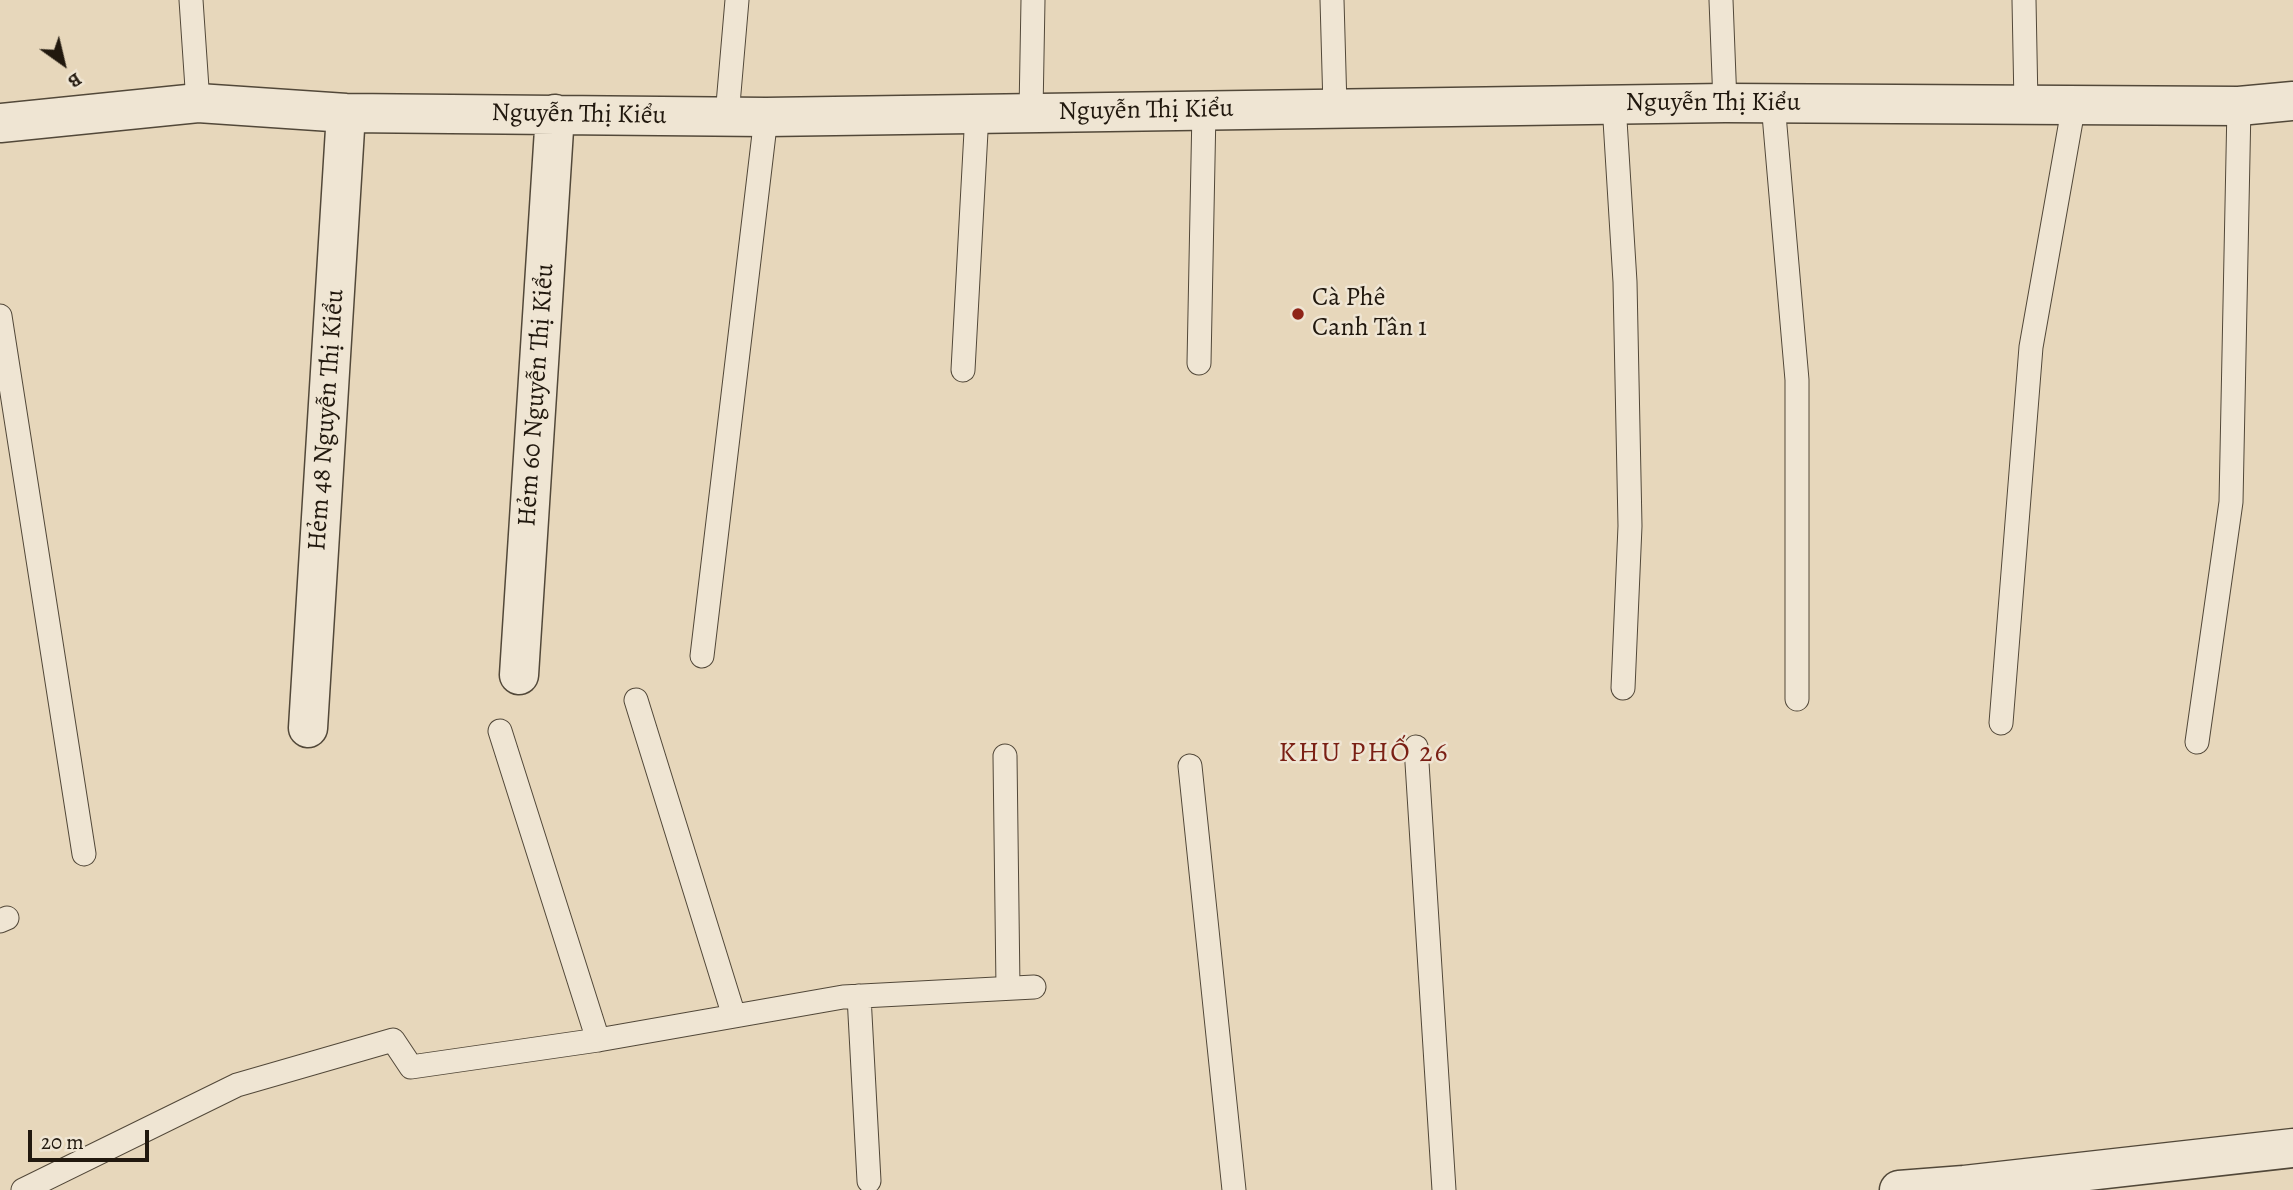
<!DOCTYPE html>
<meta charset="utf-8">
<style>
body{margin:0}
#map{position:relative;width:2293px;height:1190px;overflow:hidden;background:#e7d7bb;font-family:Alegreya,serif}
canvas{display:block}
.north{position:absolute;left:28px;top:28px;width:70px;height:70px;-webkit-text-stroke:5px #efe5d3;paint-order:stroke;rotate:146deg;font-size:19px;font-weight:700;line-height:28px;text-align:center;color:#21180e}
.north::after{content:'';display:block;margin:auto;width:24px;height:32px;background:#21180e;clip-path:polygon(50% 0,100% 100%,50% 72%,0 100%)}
.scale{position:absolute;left:28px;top:1130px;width:121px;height:32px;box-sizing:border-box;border:4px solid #21180e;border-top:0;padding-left:9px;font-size:21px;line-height:24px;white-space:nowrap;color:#21180e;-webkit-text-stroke:5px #efe5d3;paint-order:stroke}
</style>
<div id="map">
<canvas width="2293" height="1190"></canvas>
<div class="north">B</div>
<div class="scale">20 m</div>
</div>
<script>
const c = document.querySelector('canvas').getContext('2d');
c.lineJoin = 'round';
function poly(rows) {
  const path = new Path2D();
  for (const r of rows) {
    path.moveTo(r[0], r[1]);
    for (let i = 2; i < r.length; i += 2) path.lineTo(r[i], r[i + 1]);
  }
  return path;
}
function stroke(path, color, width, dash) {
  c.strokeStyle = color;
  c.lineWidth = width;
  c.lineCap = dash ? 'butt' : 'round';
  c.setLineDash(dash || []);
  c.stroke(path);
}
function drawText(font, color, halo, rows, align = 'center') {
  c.font = font + ' Alegreya,serif';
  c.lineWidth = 5;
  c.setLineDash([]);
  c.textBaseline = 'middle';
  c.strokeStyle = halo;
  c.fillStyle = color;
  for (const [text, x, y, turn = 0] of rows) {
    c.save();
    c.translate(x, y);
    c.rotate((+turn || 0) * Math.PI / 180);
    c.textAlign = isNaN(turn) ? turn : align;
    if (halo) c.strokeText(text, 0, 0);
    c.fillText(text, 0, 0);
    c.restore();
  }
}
const lane = poly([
 [191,0,198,103],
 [1332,0,1335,107],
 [1721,0,1725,103],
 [2024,0,2026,104],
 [1773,103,1797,380,1797,699],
 [1614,104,1625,282,1630,526,1623,688],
 [1031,112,1033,0],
 [727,116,737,0],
 [0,316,84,854],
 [1199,363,1204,110],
 [963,370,977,113],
 [702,656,766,117],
 [636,700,734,1016],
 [2001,723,2031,347,2074,104],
 [500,731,598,1040],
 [2197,742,2231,502,2239,106],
 [1416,747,1444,1190],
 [1005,756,1008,988],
 [1190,766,1234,1190],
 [0,921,7,918],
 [859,996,869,1181],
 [23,1190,237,1085,393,1040,411,1067,598,1040,843,997,1034,987]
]);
const street = poly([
 [0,123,198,103,346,113,766,117,1725,103,2239,106,2293,101],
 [519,675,555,114],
 [308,728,346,113],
 [1899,1190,1964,1185,2293,1148]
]);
stroke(lane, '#524839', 25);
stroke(street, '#524839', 41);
stroke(lane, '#efe5d3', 23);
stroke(street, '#efe5d3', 38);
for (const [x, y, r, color] of [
 [1298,314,7,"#8f2418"]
]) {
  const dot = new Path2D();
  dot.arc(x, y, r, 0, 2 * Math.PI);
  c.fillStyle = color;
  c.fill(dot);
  stroke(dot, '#efe5d3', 2.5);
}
drawText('26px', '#21180e', '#efe5d3', [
 ["Nguyễn Thị Kiểu",1713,104],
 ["Nguyễn Thị Kiểu",1146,111,-1],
 ["Nguyễn Thị Kiểu",579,115,1],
 ["Hẻm 60 Nguyễn Thị Kiểu",537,395,-86],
 ["Hẻm 48 Nguyễn Thị Kiểu",327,420,-86]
]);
drawText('26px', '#21180e', '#efe5d3', [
 ["Cà Phê",1312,299],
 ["Canh Tân 1",1312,329]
], 'left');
c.letterSpacing = '2px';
drawText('28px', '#7a1f14', '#efe5d3', [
 ["KHU PHỐ 26",1364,754]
]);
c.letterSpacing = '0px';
</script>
